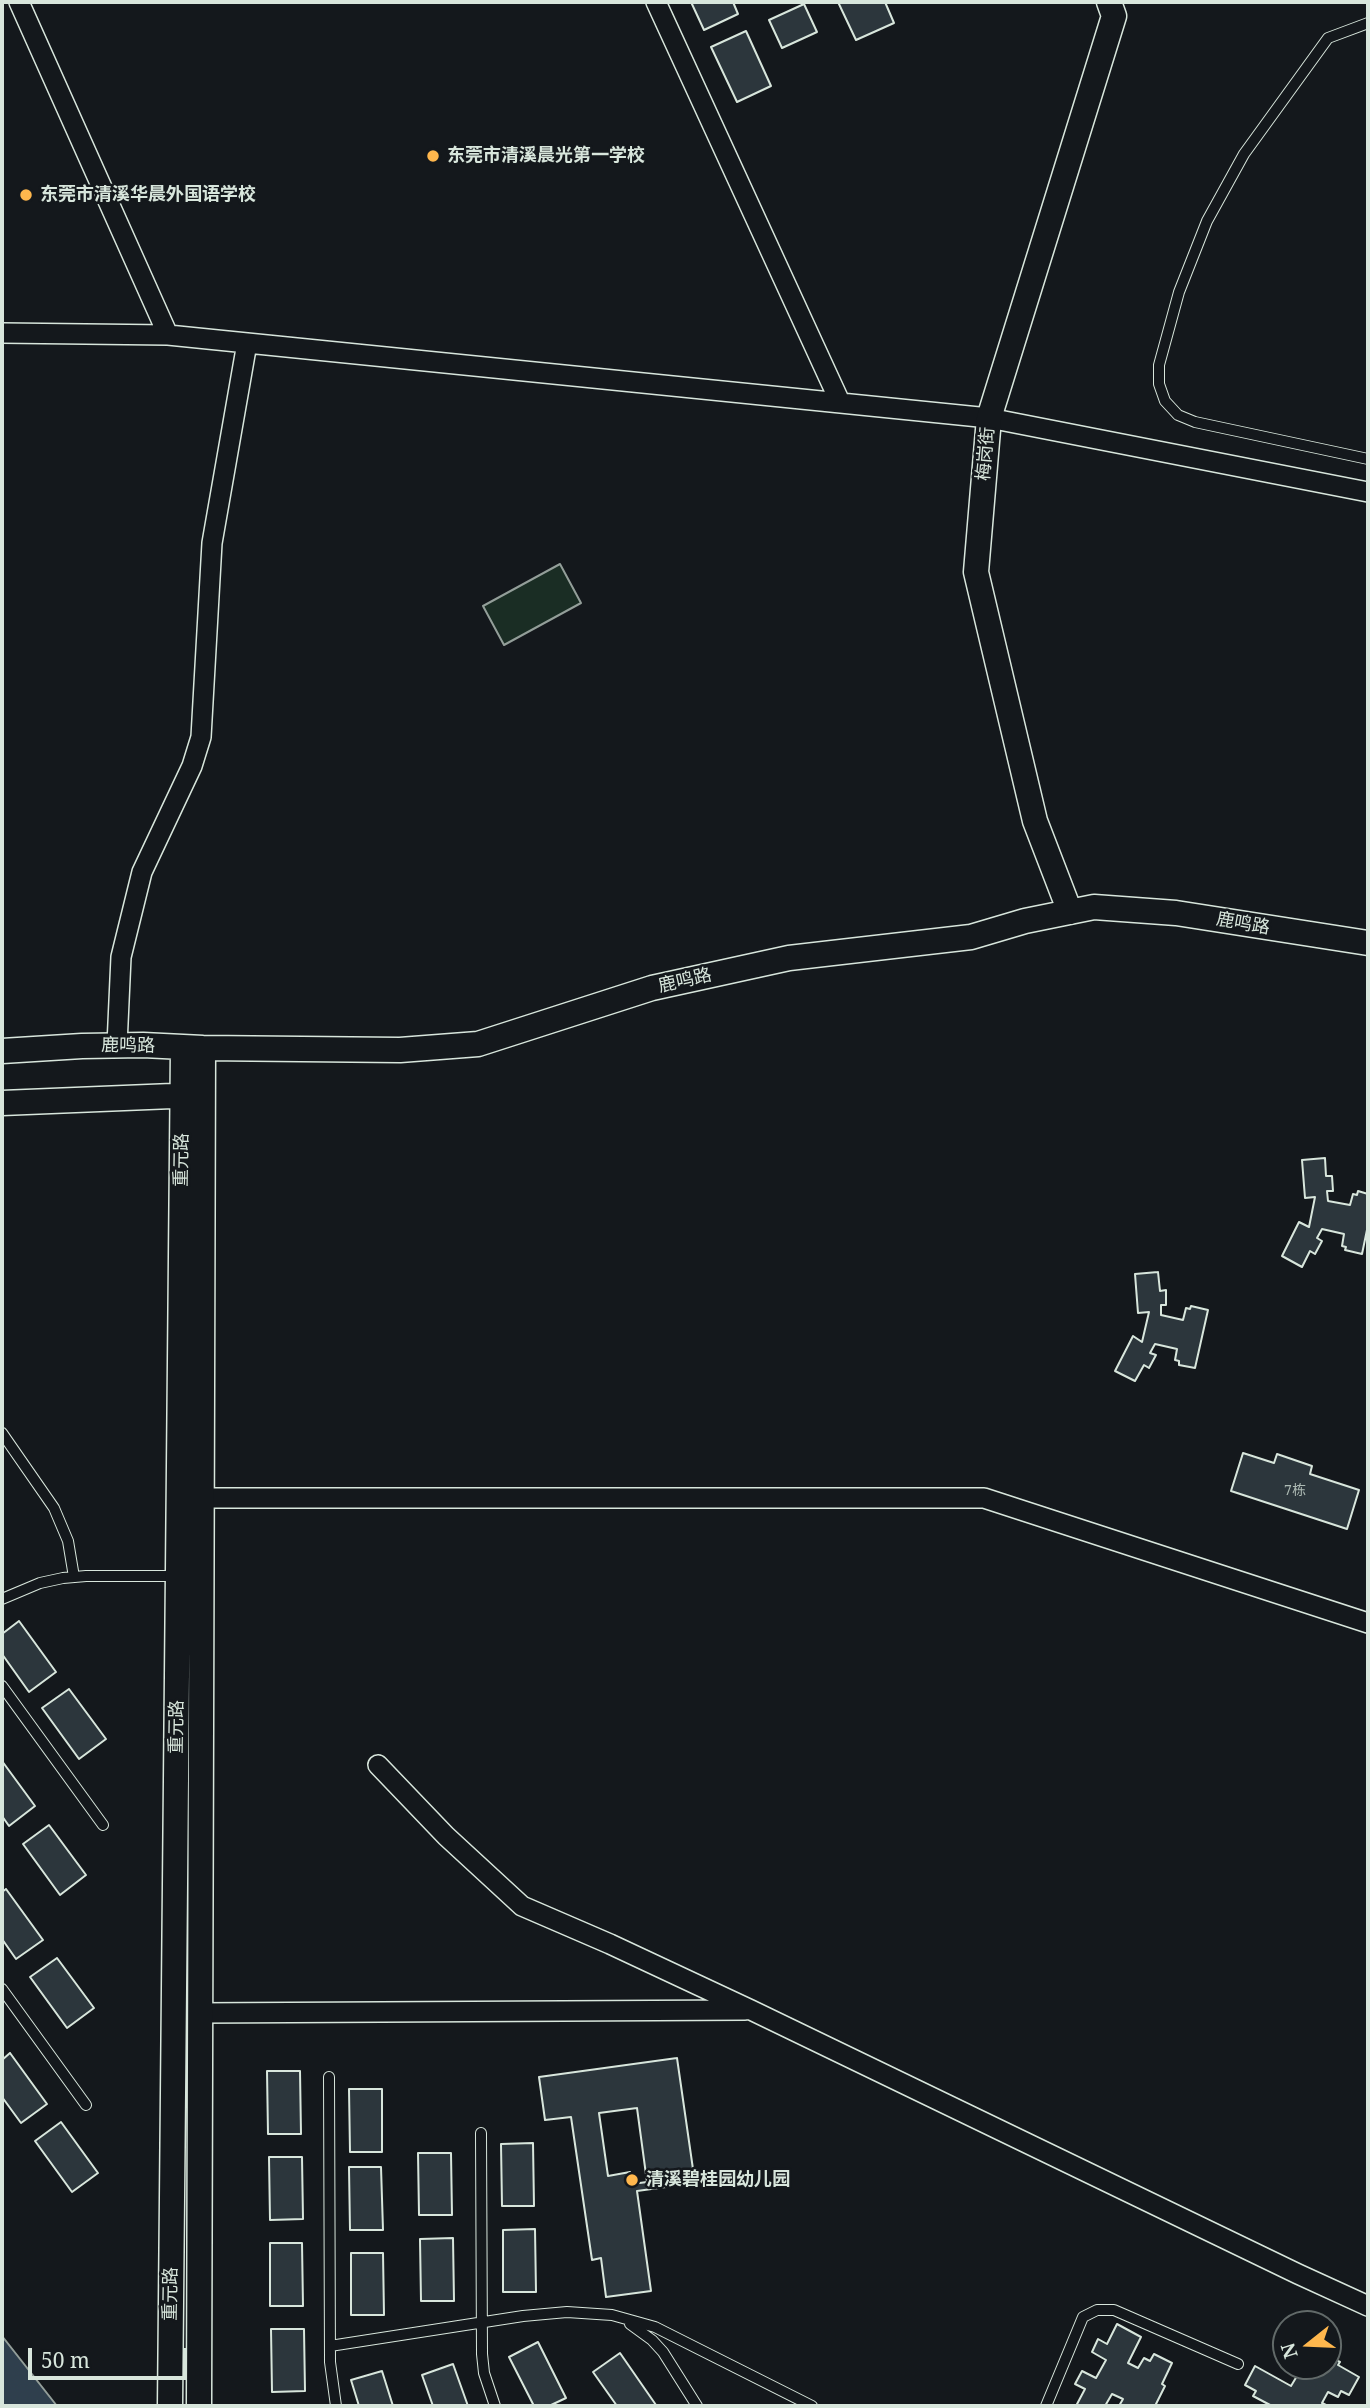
<!DOCTYPE html>
<meta charset="utf-8">
<style>
body{margin:0}
#map{position:relative;width:1370px;height:2408px;overflow:hidden;background:#14181c;font-family:"Noto Serif",serif}
canvas{display:block}
.frame{position:absolute;inset:0;border:4px solid #d8e6dc;pointer-events:none}
.north{position:absolute;left:1272px;top:2310px;width:70px;height:70px;box-sizing:border-box;background:#14181c;border:2px solid #626a69;border-radius:50%;rotate:252deg;font-size:19px;font-weight:700;line-height:28px;text-align:center;color:#d8e6dc}
.north::after{content:'';display:block;margin:auto;width:24px;height:32px;background:#ffb74d;clip-path:polygon(50% 0,100% 100%,50% 72%,0 100%)}
.scale{position:absolute;left:28px;top:2348px;width:159px;height:32px;box-sizing:border-box;border:4px solid #d8e6dc;border-top:0;padding-left:9px;font-size:21px;line-height:24px;white-space:nowrap;color:#d8e6dc;-webkit-text-stroke:5px #14181c;paint-order:stroke}
</style>
<div id="map">
<canvas width="1370" height="2408"></canvas>
<div class="frame"></div>
<div class="north">N</div>
<div class="scale">50 m</div>
</div>
<script>
const c = document.querySelector('canvas').getContext('2d');
c.lineJoin = 'round';
function paint(path, color) {
  c.fillStyle = color;
  c.fill(path, 'evenodd');
}
function poly(rows) {
  const path = new Path2D();
  for (const r of rows) {
    path.moveTo(r[0], r[1]);
    for (let i = 2; i < r.length; i += 2) path.lineTo(r[i], r[i + 1]);
  }
  return path;
}
function stroke(path, color, width, dash) {
  c.strokeStyle = color;
  c.lineWidth = width;
  c.lineCap = dash ? 'butt' : 'round';
  c.setLineDash(dash || []);
  c.stroke(path);
}
function drawText(font, color, halo, rows, align = 'center') {
  c.font = font + ' "Noto Serif","Noto Sans SC",serif';
  c.lineWidth = 5;
  c.setLineDash([]);
  c.textBaseline = 'middle';
  c.strokeStyle = halo;
  c.fillStyle = color;
  for (const [text, x, y, turn = 0] of rows) {
    c.save();
    c.translate(x, y);
    c.rotate((+turn || 0) * Math.PI / 180);
    c.textAlign = isNaN(turn) ? turn : align;
    if (halo) c.strokeText(text, 0, 0);
    c.fillText(text, 0, 0);
    c.restore();
  }
}
const green = poly([
 [560,564,581,603,504,645,483,606,560,564]
]);
paint(green, '#1a2d24');
stroke(green, '#939e99', 2);
const water = poly([
 [2,2336,57,2406,2,2406,2,2336]
]);
paint(water, '#2f3f4d');
stroke(water, '#939e99', 2);
const building = poly([
 [691,2,733,2,738,14,704,30,691,2],
 [838,2,885,2,894,23,856,40,838,2],
 [804,4,817,32,782,48,769,20,804,4],
 [746,31,771,86,737,102,711,47,746,31],
 [1325,1158,1326,1176,1332,1176,1333,1191,1327,1191,1328,1201,1350,1205,1353,1194,1357,1195,1358,1191,1368,1194,1368,1225,1362,1254,1345,1250,1346,1247,1342,1246,1344,1234,1322,1229,1317,1238,1322,1241,1315,1254,1310,1251,1302,1267,1282,1256,1299,1222,1309,1227,1315,1197,1305,1198,1302,1160,1325,1158],
 [1158,1272,1160,1291,1166,1290,1166,1305,1161,1305,1161,1315,1183,1320,1186,1308,1190,1309,1191,1306,1208,1310,1195,1368,1179,1365,1179,1361,1175,1360,1177,1349,1155,1344,1150,1353,1156,1355,1149,1368,1144,1365,1135,1381,1115,1371,1133,1336,1142,1342,1149,1312,1138,1313,1135,1274,1158,1272],
 [1243,1453,1274,1463,1277,1454,1312,1466,1310,1474,1359,1490,1347,1529,1231,1491,1243,1453],
 [19,1621,56,1672,29,1692,2,1654,2,1634,19,1621],
 [69,1689,106,1739,79,1759,42,1708,69,1689],
 [2,1761,35,1806,9,1826,2,1816,2,1761],
 [49,1825,86,1875,60,1895,23,1844,49,1825],
 [6,1889,43,1940,16,1959,2,1939,2,1892,6,1889],
 [57,1958,94,2008,67,2028,30,1977,57,1958],
 [10,2053,47,2104,21,2123,2,2097,2,2060,10,2053],
 [677,2058,695,2183,637,2191,651,2291,606,2297,601,2258,592,2260,571,2117,545,2120,539,2077,677,2058],
 [637,2108,647,2182,632,2184,630,2172,608,2176,599,2113,637,2108],
 [267,2071,300,2071,301,2134,268,2134,267,2071],
 [349,2089,382,2089,382,2152,350,2152,349,2089],
 [61,2122,98,2173,72,2192,35,2141,61,2122],
 [533,2143,534,2206,502,2206,501,2144,533,2143],
 [418,2153,451,2153,452,2215,419,2215,418,2153],
 [269,2157,302,2157,303,2219,270,2220,269,2157],
 [349,2167,381,2167,383,2230,350,2230,349,2167],
 [535,2229,536,2292,503,2292,503,2230,535,2229],
 [453,2238,454,2301,421,2301,420,2239,453,2238],
 [270,2243,302,2243,303,2306,270,2306,270,2243],
 [351,2253,383,2253,384,2315,351,2315,351,2253],
 [1117,2324,1141,2337,1128,2363,1138,2368,1144,2358,1150,2361,1154,2354,1172,2363,1162,2384,1165,2386,1155,2406,1119,2406,1123,2399,1112,2394,1105,2406,1076,2406,1085,2389,1075,2384,1082,2371,1096,2378,1106,2360,1092,2352,1098,2339,1107,2344,1117,2324],
 [271,2329,304,2329,305,2391,272,2392,271,2329],
 [538,2342,566,2398,549,2406,534,2406,509,2357,538,2342],
 [620,2353,656,2405,654,2406,617,2406,593,2372,620,2353],
 [1328,2356,1340,2362,1338,2365,1359,2377,1349,2395,1341,2391,1338,2397,1328,2392,1322,2403,1328,2406,1272,2406,1253,2396,1256,2391,1245,2385,1255,2366,1291,2386,1297,2376,1287,2370,1289,2366,1328,2366,1328,2356],
 [453,2364,468,2406,433,2406,422,2375,453,2364],
 [382,2371,393,2406,359,2406,351,2380,382,2371]
]);
paint(building, '#2c363c');
stroke(building, '#d8e6dc', 2);
const service = poly([
 [1368,23,1328,38,1244,154,1207,221,1179,292,1159,365,1159,384,1165,401,1178,415,1195,422,1368,459],
 [2,1433,54,1508,68,1541,74,1577],
 [2,1599,40,1583,63,1578,86,1576,177,1576],
 [2,1686,103,1825],
 [2,1989,86,2105],
 [329,2077,330,2362,336,2406],
 [481,2133,482,2354,484,2373,495,2406],
 [630,2324,652,2340,663,2352,697,2406],
 [330,2346,523,2316,567,2312,612,2315,655,2327,812,2406],
 [1046,2406,1083,2317,1097,2310,1114,2310,1238,2364]
]);
const minor = poly([
 [19,2,168,335],
 [656,2,840,402],
 [2,333,168,335,989,418,1368,492],
 [117,1045,121,957,142,872,192,766,201,737,212,543,247,343],
 [201,1498,984,1498,1368,1623],
 [378,1765,446,1836,522,1906,610,1944,751,2010,1298,2274,1368,2306],
 [200,2013,745,2010]
]);
const tertiary = poly([
 [1070,912,1035,821,976,572,989,418,1114,16,1109,2],
 [2,1051,82,1046,143,1045,203,1048,400,1050,478,1044,652,988,789,958,971,937,1025,921,1094,907,1176,913,1368,943],
 [2,1103,197,1095],
 [170,2406,183,1048],
 [199,2406,203,1048]
]);
stroke(service, '#d8e6dc', 12);
stroke(minor, '#d8e6dc', 22);
stroke(tertiary, '#d8e6dc', 27);
stroke(service, '#14181c', 10);
stroke(minor, '#14181c', 19);
stroke(tertiary, '#14181c', 24);
for (const [x, y, r, color] of [
 [433,156,7,"#ffb74d"],
 [26,195,7,"#ffb74d"],
 [632,2180,7,"#ffb74d"]
]) {
  const dot = new Path2D();
  dot.arc(x, y, r, 0, 2 * Math.PI);
  c.fillStyle = color;
  c.fill(dot);
  stroke(dot, '#14181c', 2.5);
}
drawText('14px', '#adbab4', null, [
 ["7栋",1295,1491]
]);
drawText('bold 18px', '#d8e6dc', '#14181c', [
 ["东莞市清溪晨光第一学校",447,156],
 ["东莞市清溪华晨外国语学校",40,195],
 ["清溪碧桂园幼儿园",646,2180]
], 'left');
drawText('18px', '#d8e6dc', '#14181c', [
 ["梅岗街",986,454,-85],
 ["鹿鸣路",1243,924,10],
 ["鹿鸣路",685,981,-13],
 ["鹿鸣路",128,1046,1],
 ["重元路",182,1160,-89],
 ["重元路",177,1727,-89],
 ["重元路",171,2294,-89]
]);
</script>
